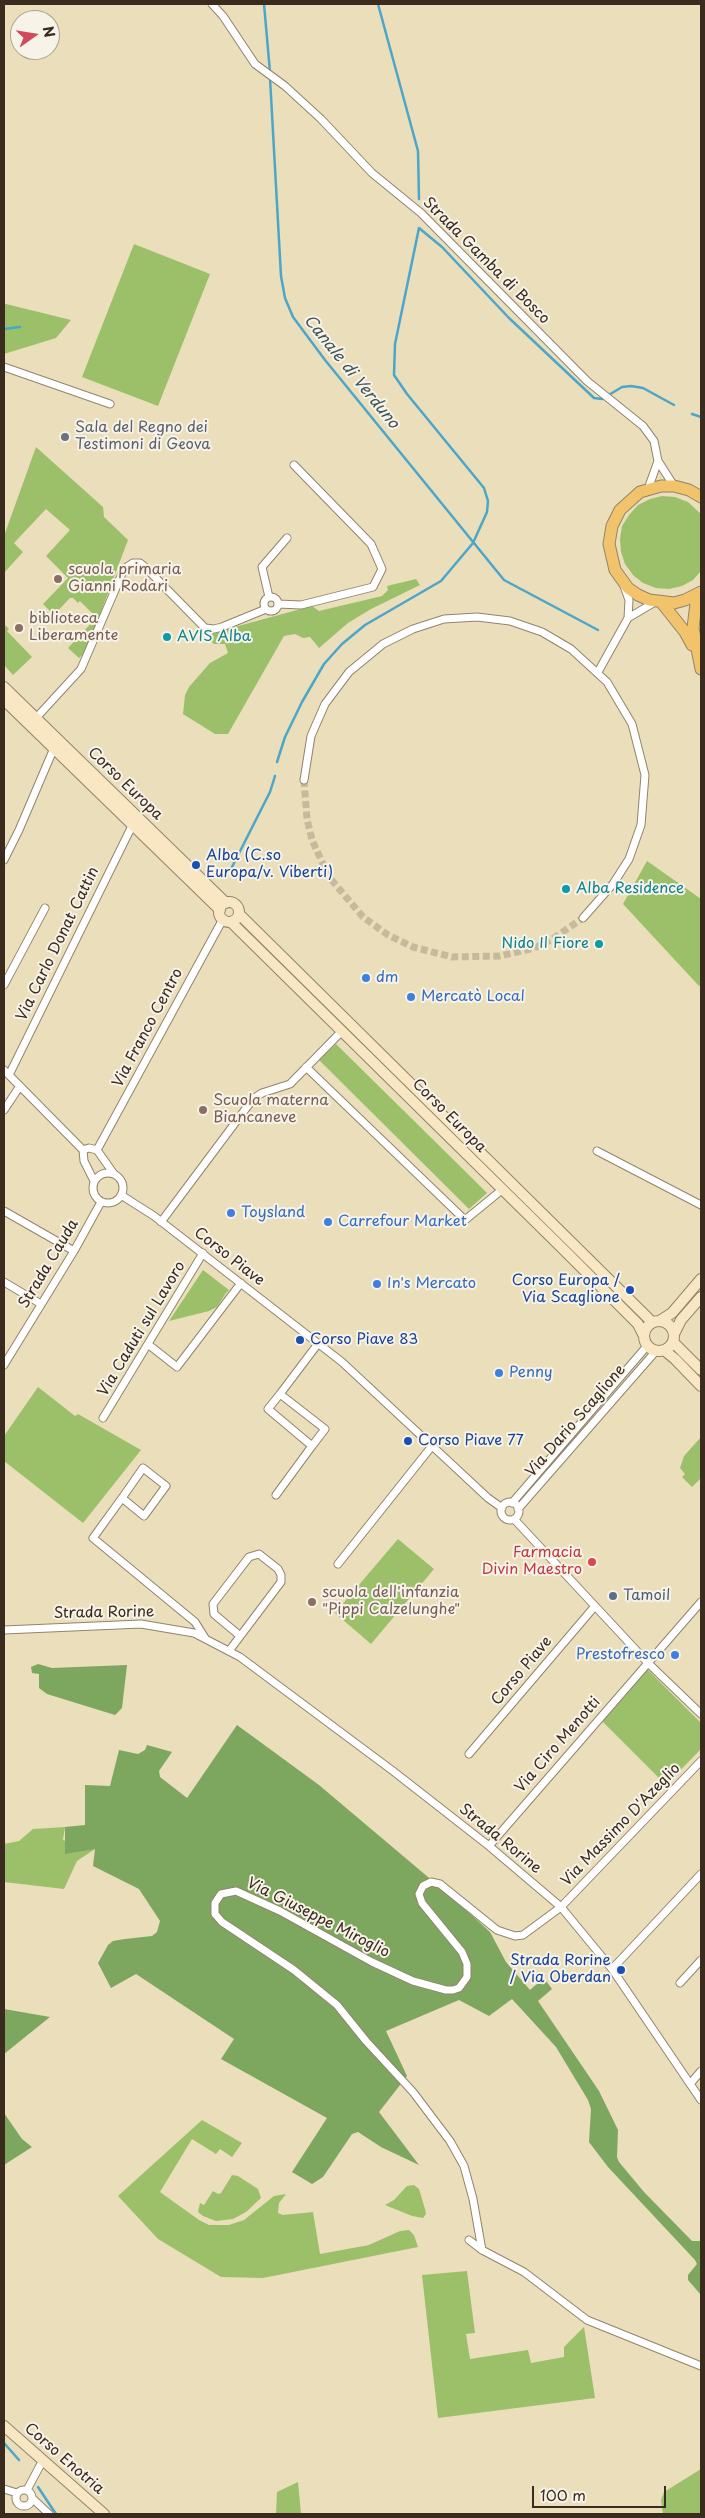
<!DOCTYPE html>
<meta charset="utf-8">
<style>
body{margin:0}
#map{position:relative;width:705px;height:2518px;overflow:hidden;background:#eadebb;font-family:"Playpen Sans",sans-serif}
canvas{display:block}
.frame{position:absolute;inset:0;border:5px solid #3b2a1e;pointer-events:none}
.north{position:absolute;left:10px;top:10px;width:50px;height:50px;box-sizing:border-box;background:#f7f3e8;border:1px solid #aca397;border-radius:50%;rotate:77deg;font-size:14px;font-weight:700;line-height:20px;text-align:center;color:#3b2a1e}
.north::after{content:'';display:block;margin:auto;width:18px;height:22px;background:#d1495b;clip-path:polygon(50% 0,100% 100%,50% 72%,0 100%)}
.scale{position:absolute;left:532px;top:2486px;width:134px;height:22px;box-sizing:border-box;border:2px solid #3b2a1e;border-top:0;padding-left:6px;font-size:15px;line-height:18px;white-space:nowrap;color:#3b2a1e;-webkit-text-stroke:4px #f7f3e8;paint-order:stroke}
</style>
<div id="map">
<canvas width="705" height="2518"></canvas>
<div class="frame"></div>
<div class="north">N</div>
<div class="scale">100 m</div>
</div>
<script>
const c = document.querySelector('canvas').getContext('2d');
c.lineJoin = 'round';
function paint(path, color) {
  c.fillStyle = color;
  c.fill(path, 'evenodd');
}
function poly(rows) {
  const path = new Path2D();
  for (const r of rows) {
    if (r.length === 3) {
      path.moveTo(r[0] + r[2], r[1]);
      path.arc(r[0], r[1], r[2], 0, 2 * Math.PI);
      continue;
    }
    path.moveTo(r[0], r[1]);
    for (let i = 2; i < r.length; i += 2) path.lineTo(r[i], r[i + 1]);
  }
  return path;
}
function stroke(path, color, width, dash) {
  c.strokeStyle = color;
  c.lineWidth = width;
  c.lineCap = dash ? 'butt' : 'round';
  c.setLineDash(dash || []);
  c.stroke(path);
}
function drawText(font, color, halo, rows, align = 'center') {
  c.font = font + ' "Playpen Sans",sans-serif';
  c.lineWidth = 4;
  c.setLineDash([]);
  c.textBaseline = 'middle';
  c.strokeStyle = halo;
  c.fillStyle = color;
  for (const [text, x, y, turn = 0] of rows) {
    c.save();
    c.translate(x, y);
    c.rotate((+turn || 0) * Math.PI / 180);
    c.textAlign = isNaN(turn) ? turn : align;
    if (halo) c.strokeText(text, 0, 0);
    c.fillText(text, 0, 0);
    c.restore();
  }
}
paint(poly([
 [134,244,210,274,158,406,82,377],
 [4,304,6,304,71,320,56,338,4,354],
 [36,447,103,507,104,517,128,540,86,651,79,658,68,648,95,619,94,615,80,601,78,603,73,598,70,598,54,615,43,604,68,578,46,556,70,530,46,509,14,543,23,552,4,573,4,536],
 [662,496,675,497,688,502,701,514,701,571,693,580,682,586,669,589,656,588,643,583,633,575,625,564,621,552,620,539,622,526,629,515,638,505,650,499],
 [416,579,420,585,371,609,348,623,319,648,310,637,303,638,295,634,284,636,228,734,215,734,183,714,185,695,189,687,210,663,228,653,225,644,214,644,205,635,312,606,319,611,382,596,388,590,387,586],
 [4,624,9,629,7,631,32,657,13,675,4,665],
 [647,861,701,899,701,984,699,986,623,904],
 [336,1044,471,1177,487,1193,469,1209,319,1060],
 [203,1270,229,1290,226,1293,217,1307,209,1311,169,1321],
 [38,1387,75,1416,78,1414,141,1450,83,1523,4,1461,4,1436],
 [701,1437,701,1478,692,1487,682,1477,685,1474,680,1468,684,1456],
 [398,1539,434,1569,371,1644,335,1613],
 [647,1669,701,1723,701,1749,666,1785,602,1721],
 [65,1827,63,1840,95,1849,77,1861,64,1889,4,1882,4,1844,19,1841,33,1829],
 [202,2120,242,2143,232,2157,220,2149,216,2154,192,2139,160,2192,199,2220,209,2225,229,2225,244,2220,274,2196,286,2194,279,2203,278,2213,283,2215,313,2212,320,2254,369,2245,400,2231,409,2230,414,2235,418,2247,263,2278,221,2277,158,2239,118,2196],
 [232,2175,238,2176,258,2189,261,2198,246,2212,233,2219,216,2221,203,2216,198,2212,200,2203,204,2205,213,2191,218,2194,221,2193],
 [414,2185,419,2189,425,2209,426,2214,423,2218,412,2216,385,2205,394,2200,407,2186],
 [467,2271,475,2333,466,2334,470,2359,528,2350,531,2363,564,2357,564,2347,584,2327,595,2398,438,2418,422,2275],
 [701,2469,701,2514,663,2514,661,2500,664,2492],
 [298,2482,301,2514,276,2514,277,2492]
]), '#9cc06a');
paint(poly([
 [38,1664,52,1668,127,1665,122,1708,115,1715,47,1694,39,1688,39,1674,32,1673,31,1667],
 [237,1725,319,1785,454,1899,490,1932,506,1962,530,1990,544,1978,552,1989,538,2001,599,2091,618,2130,617,2157,619,2162,644,2192,692,2241,701,2241,701,2295,688,2280,688,2275,697,2264,695,2260,608,2167,589,2142,591,2109,588,2100,556,2047,512,1999,489,2016,459,2000,386,2031,407,2076,379,2112,419,2165,381,2147,358,2132,352,2134,323,2177,312,2184,292,2172,327,2118,221,2059,234,2039,136,1974,111,1988,98,1963,108,1945,113,1941,125,1939,152,1936,157,1932,160,1921,139,1889,93,1866,95,1849,65,1854,65,1827,85,1825,85,1785,110,1786,119,1750,138,1754,145,1750,147,1745,172,1752,159,1771,160,1777,187,1798],
 [4,2009,50,2017,4,2054],
 [4,2113,22,2139,32,2147,4,2165]
]), '#7da65e');
stroke(poly([
 [264,4,270,72],
 [378,4,418,151,419,199],
 [270,78,281,276,285,298,293,317,325,360,504,580,598,630],
 [4,329,20,327],
 [692,414,701,417],
 [277,762,285,737,302,702,324,664,342,644,365,625,441,581,473,543,487,512,488,501,484,488,407,394,394,375,395,344,419,228,442,247,509,318,594,398,602,399,622,387,631,386,643,388,674,405],
 [232,867,270,792,275,776],
 [4,2443,19,2460],
 [38,2487,56,2514]
]), '#4ca6ca', 2.5);
stroke(poly([
 [304,780,307,819,312,840,329,877,363,917,388,935,413,947,452,957,500,956,534,948,551,940,583,918]
]), '#c7ba9c', 7, [7, 3.5]);
const minor = poly([
 [212,4,223,16,255,64,285,86,321,119,372,173,421,213,587,381,643,426,654,441,658,461,648,489],
 [4,367,110,404],
 [658,461,674,486],
 [271,604,7],
 [269,597,262,567,287,538],
 [278,604,301,605,373,587,382,569,371,544,294,465],
 [628,618,655,602],
 [598,672,628,618,629,600,624,586],
 [36,718,81,669,124,569,133,563,140,563,145,567,205,628,214,629,222,627,266,609],
 [304,780,311,736,325,704,349,672,383,644,413,629,444,619,477,617,510,621,542,632,571,649,607,682,632,724,645,775,641,825,629,859,613,884,583,918],
 [4,860,19,830,54,748],
 [4,985,45,908],
 [306,1067,465,1220,498,1193],
 [4,1070,83,1150],
 [9,1075,132,826],
 [4,1110,20,1086],
 [83,1150,89,1148,97,1150,114,1174],
 [83,1150,84,1161,94,1181],
 [97,1150,223,919],
 [597,1151,701,1205],
 [108,1188,15],
 [121,1195,154,1216,342,1362,488,1498,502,1508],
 [4,1211,74,1251],
 [161,1222,253,1099,262,1093,290,1084,342,1031],
 [4,1282,41,1304],
 [149,1345,177,1367,241,1283],
 [4,1365,74,1251,101,1202],
 [280,1394,325,1429,312,1446,268,1409,280,1394,317,1345,318,1343],
 [103,1418,203,1253],
 [276,1495,312,1446],
 [122,1498,144,1516,166,1486,143,1468,122,1498,93,1538,195,1622,205,1638],
 [510,1511,9],
 [512,1503,647,1346],
 [518,1509,656,1351],
 [514,1519,648,1663,701,1714],
 [338,1564,432,1446],
 [4,1630,141,1624,194,1633,240,1657,393,1771,489,1846,561,1907,612,1969,701,2100],
 [229,1651,281,1582,281,1575,278,1569,259,1554,249,1557,213,1604,214,1614,239,1635],
 [469,1754,595,1606],
 [489,1846,701,1602],
 [612,1969,701,1874],
 [680,1983,701,1960],
 [690,2084,701,2071],
 [469,2240,482,2250,524,2272,587,2320,701,2366],
 [482,2250,473,2199,464,2166,450,2141,413,2092,366,2041,337,2005,294,1970,222,1922,215,1914,215,1903,221,1894,236,1891,280,1911,372,1962,413,1981,446,1990,453,1990,459,1988,467,1977,467,1964,462,1952,422,1903,419,1894,423,1886,431,1882,440,1884,497,1930,515,1936,523,1935,561,1907,701,1761],
 [4,2489,17,2493],
 [24,2498,8],
 [27,2490,43,2460],
 [32,2498,49,2514]
]);
const secondary = poly([
 [4,687,226,903],
 [4,700,220,910],
 [229,912,10],
 [239,914,652,1322],
 [231,922,564,1250,638,1324,643,1334],
 [661,1320,672,1313,701,1279],
 [659,1336,15],
 [674,1334,681,1320,701,1297],
 [673,1342,701,1370],
 [664,1350,675,1359,701,1386],
 [4,2426,104,2514]
]);
const primary = poly([
 [701,497,689,490,674,486,661,486,640,492,620,510,612,526,609,544,615,570,628,588,638,595,649,600,674,603,685,600,701,592],
 [697,595,693,628,701,669],
 [662,603,685,632,692,645]
]);
stroke(minor, '#92846c', 9);
stroke(secondary, '#92846c', 12);
stroke(primary, '#92846c', 13);
stroke(minor, '#fff', 7);
stroke(secondary, '#f9e7c3', 10);
stroke(primary, '#f1c36a', 11);
for (const [x, y, r, color] of [
 [65,437,5,"#6b7280"],
 [58,579,5,"#8d6e63"],
 [19,628,5,"#8d6e63"],
 [167,637,5,"#0f9aa8"],
 [196,865,5,"#1a4fb4"],
 [566,889,5,"#0f9aa8"],
 [599,944,5,"#0f9aa8"],
 [366,978,5,"#3f7fe0"],
 [411,997,5,"#3f7fe0"],
 [203,1110,5,"#8d6e63"],
 [231,1213,5,"#3f7fe0"],
 [328,1222,5,"#3f7fe0"],
 [377,1284,5,"#3f7fe0"],
 [630,1290,5,"#1a4fb4"],
 [300,1340,5,"#1a4fb4"],
 [499,1373,5,"#3f7fe0"],
 [408,1441,5,"#1a4fb4"],
 [592,1562,5,"#e0444e"],
 [613,1596,5,"#5c6f8a"],
 [312,1602,5,"#8d6e63"],
 [675,1655,5,"#3f7fe0"],
 [621,1970,5,"#1a4fb4"]
]) {
  const dot = new Path2D();
  dot.arc(x, y, r, 0, 2 * Math.PI);
  c.fillStyle = color;
  c.fill(dot);
  stroke(dot, '#f7f3e8', 2);
}
drawText('15px', '#3b2a1e', '#f7f3e8', [
 ["Strada Gamba di Bosco",486,261,45],
 ["Corso Europa",125,784,44],
 ["Via Carlo Donat Cattin",58,944,-64],
 ["Via Franco Centro",148,1028,-62],
 ["Corso Europa",449,1116,45],
 ["Corso Piave",229,1257,38],
 ["Strada Cauda",49,1264,-59],
 ["Via Caduti sul Lavoro",142,1329,-59],
 ["Via Dario Scaglione",576,1421,-49],
 ["Strada Rorine",104,1613,-1],
 ["Corso Piave",522,1671,-50],
 ["Via Ciro Menotti",558,1745,-49],
 ["Via Massimo D'Azeglio",621,1825,-46],
 ["Strada Rorine",500,1839,39],
 ["Via Giuseppe Miroglio",318,1918,27],
 ["Corso Enotria",64,2459,41]
]);
drawText('15px', '#5b616d', '#f7f3e8', [
 ["Sala del Regno dei",75,428],
 ["Testimoni di Geova",75,445]
], 'left');
drawText('15px', '#785e54', '#f7f3e8', [
 ["scuola primaria",68,570],
 ["Gianni Rodari",68,587],
 ["biblioteca",29,619],
 ["Liberamente",29,636],
 ["Scuola materna",213,1101],
 ["Biancaneve",213,1118],
 ["scuola dell'infanzia",322,1593],
 ["\"Pippi Calzelunghe\"",322,1610]
], 'left');
drawText('15px', '#0d838f', '#f7f3e8', [
 ["AVIS Alba",177,637],
 ["Alba Residence",576,889],
 ["Nido Il Fiore",589,944,"right"]
], 'left');
drawText('15px', '#164399', '#f7f3e8', [
 ["Alba (C.so",206,856],
 ["Europa/v. Viberti)",206,873],
 ["Corso Europa /",620,1281,"right"],
 ["Via Scaglione",620,1298,"right"],
 ["Corso Piave 83",310,1340],
 ["Corso Piave 77",418,1441],
 ["Strada Rorine",611,1961,"right"],
 ["/ Via Oberdan",611,1978,"right"]
], 'left');
drawText('15px', '#366cbe', '#f7f3e8', [
 ["dm",376,978],
 ["Mercatò Local",421,997],
 ["Toysland",241,1213],
 ["Carrefour Market",338,1222],
 ["In's Mercato",387,1284],
 ["Penny",509,1373],
 ["Prestofresco",665,1655,"right"]
], 'left');
drawText('15px', '#be3a42', '#f7f3e8', [
 ["Farmacia",582,1553],
 ["Divin Maestro",582,1570]
], 'right');
drawText('15px', '#4e5e75', '#f7f3e8', [
 ["Tamoil",623,1596]
], 'left');
drawText('italic 16px', '#41555a', '#f7f3e8', [
 ["Canale di Verduno",351,372,51]
]);
</script>
